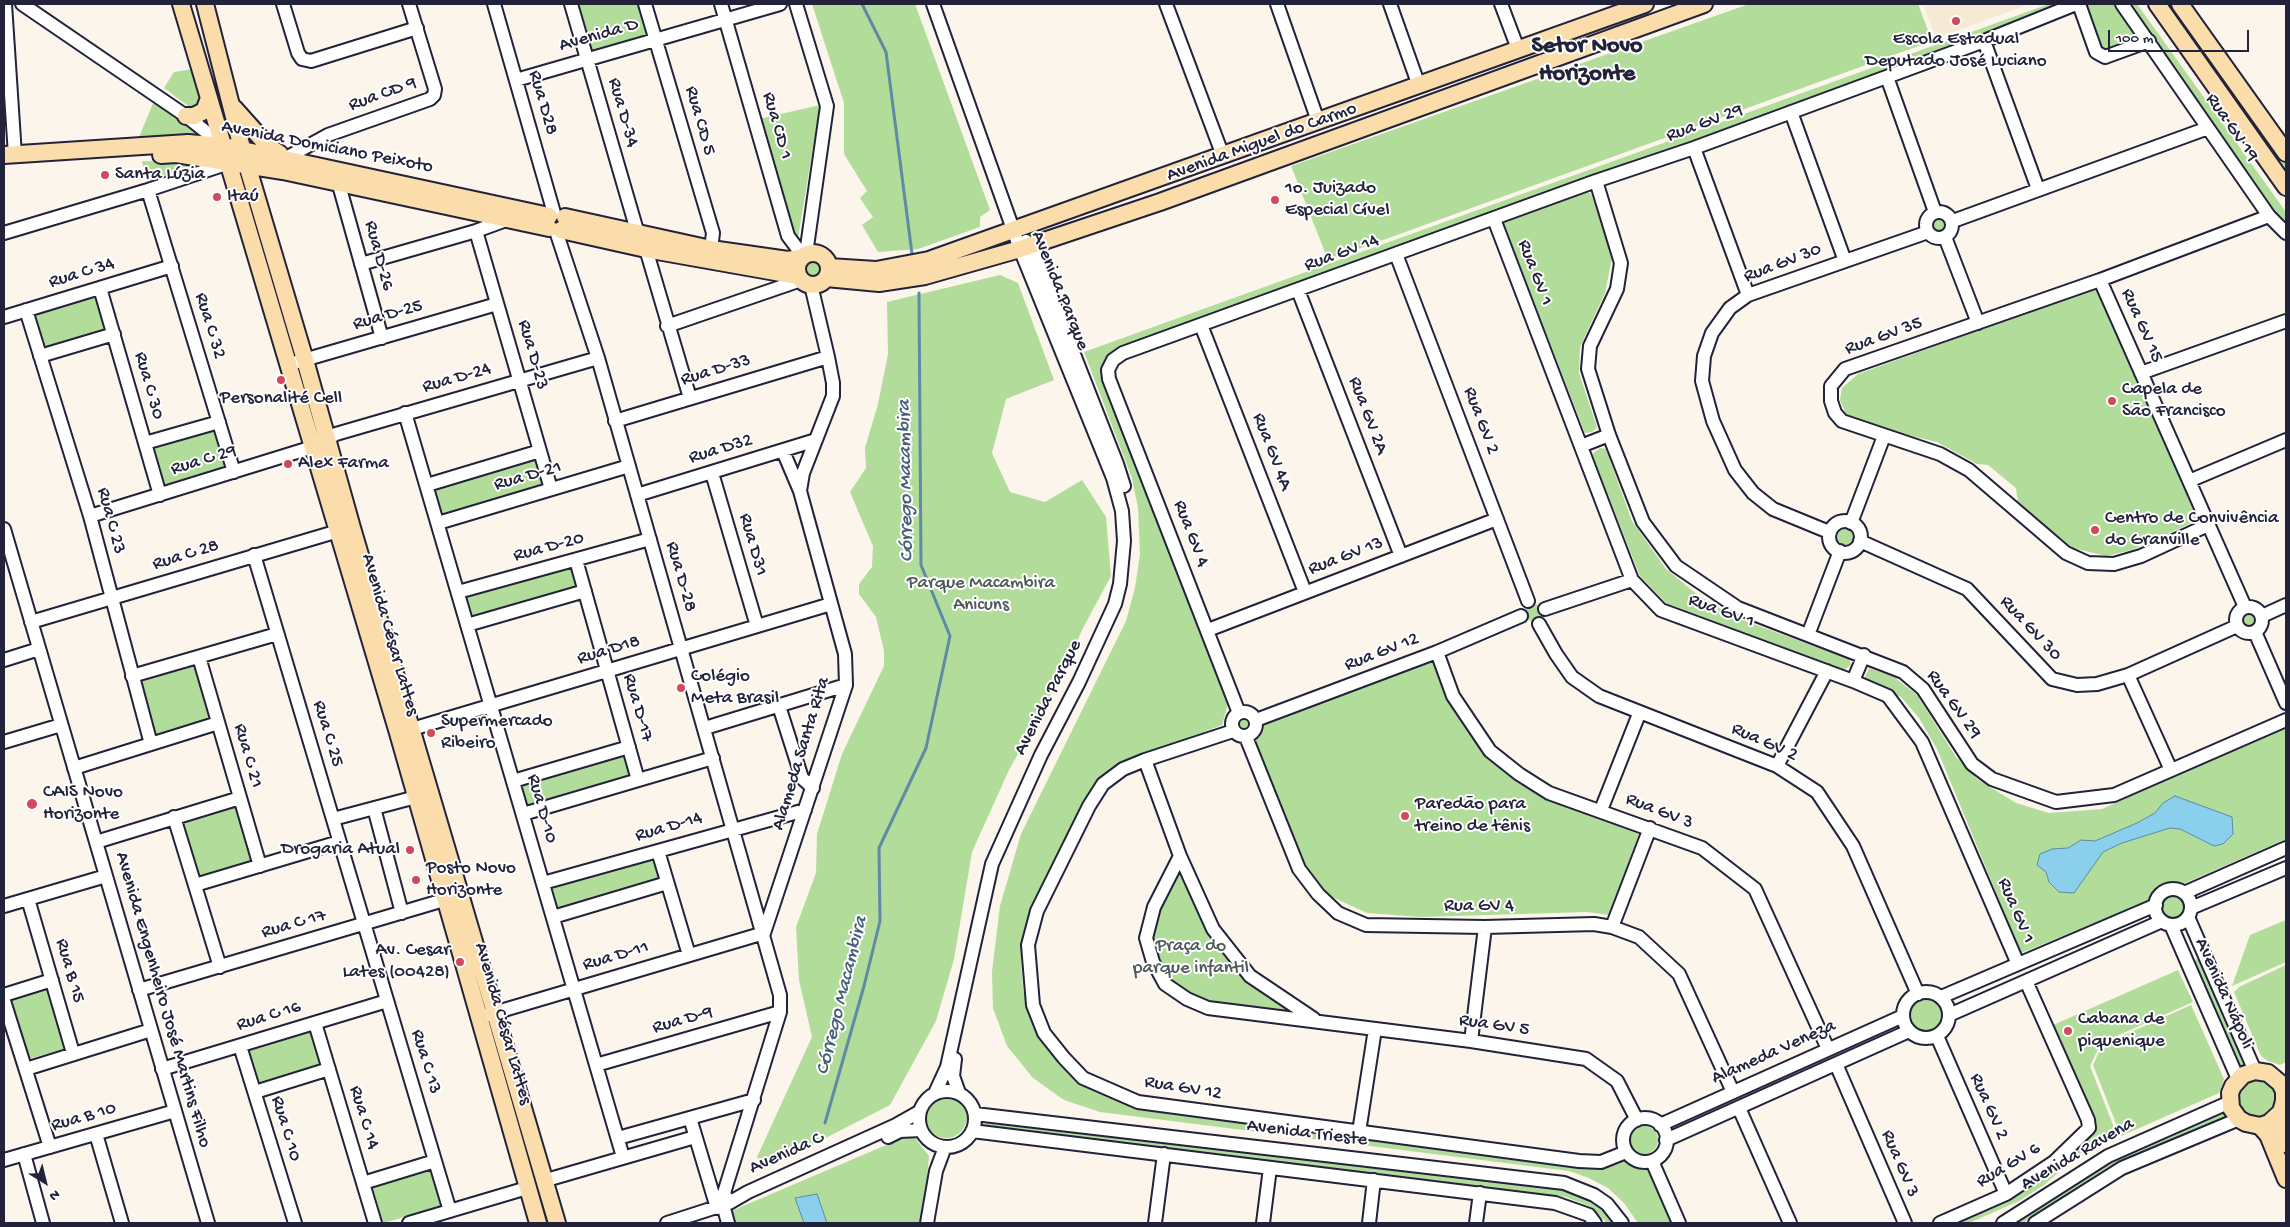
<!DOCTYPE html>
<meta charset="utf-8">
<style>
body{margin:0}
#map{position:relative;width:2290px;height:1227px;overflow:hidden;background:#fbf5ec;font-family:"Gochi Hand",sans-serif}
canvas{display:block}
.frame{position:absolute;inset:0;border:5px solid #22223b;pointer-events:none}
.north{position:absolute;left:20px;top:1157px;width:50px;height:50px;-webkit-text-stroke:4px #fff;paint-order:stroke;rotate:144deg;font-size:14px;font-weight:700;line-height:20px;text-align:center;color:#22223b}
.north::after{content:'';display:block;margin:auto;width:18px;height:22px;background:#22223b;clip-path:polygon(50% 0,100% 100%,50% 72%,0 100%)}
.scale{position:absolute;left:2108px;top:30px;width:141px;height:22px;box-sizing:border-box;border:2px solid #22223b;border-top:0;padding-left:6px;font-size:15px;line-height:18px;white-space:nowrap;color:#22223b;-webkit-text-stroke:4px #fff;paint-order:stroke}
</style>
<div id="map">
<canvas width="2290" height="1227"></canvas>
<div class="frame"></div>
<div class="north">N</div>
<div class="scale">100 m</div>
</div>
<script>
const c = document.querySelector('canvas').getContext('2d');
c.lineJoin = 'round';
function paint(path, color) {
  c.fillStyle = color;
  c.fill(path, 'evenodd');
}
function poly(rows) {
  const path = new Path2D();
  for (const r of rows) {
    if (r.length === 3) {
      path.moveTo(r[0] + r[2], r[1]);
      path.arc(r[0], r[1], r[2], 0, 2 * Math.PI);
      continue;
    }
    path.moveTo(r[0], r[1]);
    for (let i = 2; i < r.length; i += 2) path.lineTo(r[i], r[i + 1]);
  }
  return path;
}
function stroke(path, color, width, dash) {
  c.strokeStyle = color;
  c.lineWidth = width;
  c.lineCap = dash ? 'butt' : 'round';
  c.setLineDash(dash || []);
  c.stroke(path);
}
function drawText(font, color, halo, rows, align = 'center') {
  c.font = font + ' "Gochi Hand",sans-serif';
  c.lineWidth = 4;
  c.setLineDash([]);
  c.textBaseline = 'middle';
  c.strokeStyle = halo;
  c.fillStyle = color;
  for (const [text, x, y, turn = 0] of rows) {
    c.save();
    c.translate(x, y);
    c.rotate((+turn || 0) * Math.PI / 180);
    c.textAlign = isNaN(turn) ? turn : align;
    if (halo) c.strokeText(text, 0, 0);
    c.fillText(text, 0, 0);
    c.restore();
  }
}
paint(poly([
 [1923,4,2030,4,1936,38]
]), '#f6ead5');
paint(poly([
 [576,4,642,4,652,38,591,54],
 [812,4,915,4,990,210,980,217,980,227,918,249,878,252,862,225,873,217,860,198,867,191,844,154,844,103],
 [1749,4,1918,4,1932,41,1328,260,1291,166],
 [2049,4,2069,4,1794,105,1494,213,1108,360,1141,474,1228,704,1222,725,1136,758,1097,784,1090,792,1032,907,1024,934,1021,961,1023,989,1030,1015,1043,1040,1059,1061,1089,1087,1126,1103,1577,1164,1624,1156,1635,1164,1649,1167,1674,1223,1638,1223,1624,1203,1608,1188,1589,1178,1569,1171,1100,1112,1064,1100,1033,1078,1007,1046,993,1008,992,972,1000,906,1021,834,1126,621,1135,588,1140,554,1138,508,1132,478,1084,352],
 [2083,4,2115,4,2122,6,2146,40,2106,55,2098,50],
 [2128,4,2137,4,2286,212,2286,225,2275,214],
 [2163,4,2175,4,2286,160,2286,181],
 [193,69,205,104,195,111,164,88,174,72],
 [154,101,197,134,139,137],
 [820,105,797,244,759,119],
 [142,161,200,162,147,184],
 [1587,192,1591,194,1607,233,1612,258,1605,293,1580,347,1579,373,1597,427,1592,432,1585,433,1503,222],
 [1939,225,9],
 [813,269,11],
 [1000,275,1018,283,1054,380,1006,399,992,453,1010,492,1045,502,1082,480,1106,517,1111,576,1083,628,1064,671,1009,770,972,852,954,959,936,1021,890,1105,765,1169,757,1157,812,1037,799,980,796,927,816,873,817,834,842,754,884,666,884,651,876,617,859,594,859,584,872,567,873,546,850,492,866,468,865,448,878,404,888,354,887,302],
 [2096,288,2198,520,2132,550,2106,556,2073,548,2018,503,2016,488,1988,465,1977,464,1937,442,1853,422,1846,414,1840,400,1842,388,1858,374],
 [97,293,108,330,44,350,32,313],
 [216,429,228,469,164,488,152,447],
 [1600,448,1606,449,1632,521,1666,569,1699,596,1737,618,1849,659,1851,665,1844,670,1666,603,1640,576,1592,454],
 [538,456,548,488,440,519,432,488],
 [1844,536,11],
 [574,562,582,590,469,622,461,593],
 [1534,613,9],
 [2249,620,9],
 [1435,658,1482,749,1558,802,1639,834,1609,915,1587,912,1421,917,1367,913,1330,896,1301,866,1253,742,1260,736,1263,724],
 [196,664,212,718,154,736,138,681],
 [1869,668,1894,677,1917,695,1956,757,1977,779,2016,803,2049,813,2102,809,2283,728,2286,729,2286,839,2183,884,2172,884,2160,889,2151,900,2021,953,1937,749,1919,718,1901,697,1864,679],
 [1244,724,9],
 [626,749,635,778,524,812,515,782],
 [237,805,254,860,199,877,183,821],
 [654,853,664,883,555,914,547,884],
 [1182,869,1213,937,1304,1017,1209,1006,1167,982,1149,938,1157,908,1174,874],
 [2173,907,13],
 [2286,920,2286,962,2232,986,2250,935],
 [2196,959,2200,960,2247,1066,2240,1069,2194,963],
 [2286,965,2286,1062,2280,1065,2268,1061,2261,1056,2234,992,2239,987],
 [2178,970,2193,1002,2101,1043,2090,1066,2115,1130,2113,1134,2085,1149,2044,1185,2019,1201,1969,1223,1949,1223,2089,1133,2051,1026],
 [49,987,67,1048,28,1059,10,998],
 [1926,1015,16],
 [2191,1005,2224,1079,2219,1093,2121,1136,2093,1065,2102,1045],
 [311,1030,323,1065,260,1086,249,1050],
 [2257,1098,21],
 [946,1117,21],
 [2223,1109,2227,1112,2227,1117,2108,1167,2023,1223,2012,1223,2091,1170],
 [986,1120,1567,1190,1586,1196,1601,1207,1615,1223,1607,1223,1591,1207,1566,1197,985,1127],
 [1644,1140,14],
 [912,1134,929,1156,923,1223,732,1223,729,1212],
 [432,1169,443,1206,383,1223,373,1188]
]), '#b1dc99');
const water = poly([
 [2175,796,2232,817,2233,834,2223,844,2214,846,2180,829,2170,828,2122,843,2103,852,2074,893,2059,892,2049,882,2046,872,2037,865,2040,854,2052,849,2068,848,2081,840,2095,841,2137,823,2155,813,2163,803,2175,796],
 [817,1194,827,1223,804,1223,795,1198,817,1194]
]);
paint(water, '#8ad0ec');
stroke(water, '#608aa5', 1);
stroke(poly([
 [862,4,886,52,912,254],
 [825,1123,864,986,880,921,879,848,926,748,950,636,921,565,919,293]
]), '#608aa5', 3);
const minor = poly([
 [5,4,15,155],
 [22,4,186,116,224,146],
 [283,4,298,53,302,59,311,61,417,28],
 [494,4,554,213],
 [571,4,638,234],
 [645,4,713,233,711,249],
 [721,4,788,236,803,256],
 [796,4,827,106,806,254],
 [933,4,1020,249,1113,478,1122,511,1124,541,1120,584,1115,604,1079,682,1041,755,992,864,947,1067,935,1093],
 [1166,4,1223,156],
 [1277,4,1318,121],
 [1390,4,1419,86],
 [1501,4,1518,49],
 [2079,4,2096,52,2105,57,2149,41],
 [2122,4,2269,216,2286,233],
 [1984,41,2038,189],
 [1887,77,1935,212],
 [516,80,780,4],
 [1791,112,1845,261],
 [1694,148,1748,295],
 [286,158,328,135,430,99,434,95,435,89,409,4],
 [1596,181,1621,263,1617,289,1590,346,1588,369,1609,435,1643,522,1676,566,1738,608,1903,672,1923,689,1972,764,1992,779,2056,802,2114,795,2286,720],
 [339,185,382,338],
 [148,190,234,472],
 [1939,225,13],
 [1494,219,1632,580,1661,610,1853,681,1888,696,1922,742,2018,964],
 [1953,221,2208,128],
 [476,231,551,489],
 [556,231,598,358,780,995,780,1012,724,1193,729,1203],
 [4,233,148,190,229,163],
 [1945,237,1978,323],
 [1026,241,1031,245,1117,464,1124,486],
 [646,249,690,398],
 [1396,254,1528,601],
 [361,264,476,231,506,220],
 [2100,280,2245,607],
 [100,288,160,495],
 [1298,290,1401,556],
 [26,310,90,516,151,744],
 [4,317,172,266],
 [1201,325,1305,592],
 [667,326,801,280],
 [40,356,114,334],
 [290,364,497,304],
 [2141,373,2286,321],
 [405,413,623,1157],
 [615,421,828,357],
 [145,443,219,422],
 [1581,446,1609,435],
 [783,451,800,491],
 [712,473,757,626],
 [2189,481,2286,440],
 [427,485,540,451],
 [637,495,816,440],
 [90,516,313,447,336,434,598,358],
 [1845,537,16],
 [438,523,629,466],
 [1851,523,1884,436],
 [2208,525,2141,556,2114,564,2088,563,2066,553,1969,470,1940,454,1842,421,1835,413,1831,401,1831,386,1845,369,2100,280,2269,216],
 [4,529,208,1223],
 [1829,532,1773,509,1753,493,1735,470,1713,421,1702,381,1704,356,1712,333,1730,308,1748,295,1928,232],
 [1860,541,1967,589,2052,679,2077,685,2097,684,2128,675,2237,626],
 [254,555,450,1211],
 [576,560,638,780],
 [458,592,650,539],
 [2249,620,13],
 [1545,609,1632,580],
 [2262,616,2286,605],
 [31,622,345,529],
 [1539,624,1556,654,1572,677,1599,696,1777,766,1817,792,1853,846,1918,994],
 [467,625,585,591],
 [1208,630,1497,519],
 [2255,632,2286,703],
 [1808,635,1840,551],
 [1437,652,1453,696,1490,751,1519,774,1549,793,1702,848,1755,889,1828,1049],
 [199,657,260,866],
 [4,660,39,649],
 [2128,675,2171,770],
 [132,676,277,634],
 [1853,681,1864,655],
 [779,706,802,778,813,788],
 [1244,724,12],
 [1239,713,1109,379,1108,370,1113,360,1123,353,1596,181,1694,148,1984,41,2076,4],
 [1256,720,1437,652,1521,616],
 [705,728,846,685],
 [1233,731,1145,760,1123,769,1103,784,1089,806,1037,911,1028,945,1033,1005,1044,1033,1064,1058,1083,1078,1138,1102,1579,1161,1601,1162,1626,1152],
 [402,732,831,604],
 [1246,737,1299,869,1318,894,1338,913,1366,925,1485,927,1594,924,1612,927,1639,937,1679,974,1733,1092],
 [4,742,61,725],
 [1145,760,1180,856,1213,929,1250,976,1314,1019],
 [1777,766,1827,671],
 [74,768,218,723],
 [513,781,629,747],
 [374,808,402,913],
 [1601,810,1639,714],
 [523,814,713,758],
 [174,817,220,967],
 [333,819,416,797],
 [96,842,240,798],
 [658,851,689,955],
 [1180,856,1154,907,1146,938,1153,962,1165,984,1187,999,1208,1008,1471,1041,1586,1059,1617,1081,1637,1120],
 [543,883,805,810],
 [195,885,339,842],
 [2173,907,18],
 [2184,893,2286,848],
 [28,899,73,1053],
 [4,906,106,876],
 [2191,908,2286,868],
 [553,917,667,883],
 [2188,917,2255,1071],
 [2171,925,2238,1079],
 [1612,927,1650,828],
 [764,933,846,685,845,654,800,491,803,473,833,396,833,383,828,357,811,285],
 [139,990,454,897],
 [1926,1015,23],
 [4,995,52,980],
 [1941,997,2156,905],
 [4,1001,50,1147],
 [487,1015,764,933],
 [1949,1015,2162,921],
 [315,1023,375,1223],
 [1937,1036,2006,1194],
 [1471,1041,1485,927],
 [240,1046,295,1223],
 [955,1059,953,1076,959,1093],
 [1836,1064,1905,1223],
 [596,1065,780,1012],
 [26,1069,151,1030],
 [162,1069,387,1001],
 [947,1119,28],
 [255,1092,329,1069],
 [1739,1108,1790,1223],
 [975,1114,1564,1183,1594,1195,1607,1204,1622,1223],
 [690,1118,717,1208],
 [1645,1140,22],
 [1660,1125,1903,1016],
 [972,1131,1555,1203,1589,1215,1595,1223],
 [1359,1132,1375,1029],
 [96,1134,122,1223],
 [888,1137,900,1131,921,1130],
 [618,1138,754,1100],
 [1666,1140,1909,1031],
 [24,1154,43,1223],
 [4,1160,175,1111],
 [1652,1161,1679,1223],
 [543,1181,695,1137],
 [363,1183,435,1161],
 [725,1212,728,1223],
 [409,1223,527,1188],
 [667,1223,729,1203,748,1192,896,1125,919,1112],
 [927,1223,936,1171,945,1147],
 [1155,1223,1164,1154],
 [1263,1223,1270,1168],
 [1369,1223,1374,1180],
 [1476,1223,1480,1193],
 [1940,1223,2006,1194,2054,1162,2089,1128,2088,1120,2026,981],
 [2003,1223,2108,1156,2230,1102],
 [2035,1223,2122,1168,2239,1119]
]);
const major = poly([
 [181,4,398,733,538,1223],
 [205,4,242,148,305,360,352,528,557,1223],
 [2157,4,2286,187],
 [2180,4,2286,153],
 [234,108,268,146,280,154],
 [186,116,194,116,204,111,209,98],
 [4,155,188,143,224,146,549,216],
 [161,155,176,154,283,171,549,228],
 [565,217,711,249,788,260,800,258],
 [561,230,646,249,798,276],
 [813,269,16],
 [829,267,876,270,929,260,1645,4],
 [826,278,879,283,925,276,1020,249,1160,202,1704,4],
 [2281,1112,2269,1123,2260,1126,2246,1123,2239,1119,2231,1108,2230,1093,2233,1086,2243,1075,2255,1071,2268,1073,2280,1083,2284,1091,2284,1101,2281,1112,2280,1130,2286,1144],
 [2260,1126,2268,1135,2286,1179]
]);
stroke(minor, '#22223b', 16);
stroke(major, '#22223b', 20);
stroke(minor, '#fff', 12);
stroke(major, '#faddab', 16);
for (const [x, y, r, color] of [
 [1956,21,5,"#d1495b"],
 [105,175,5,"#d1495b"],
 [217,197,5,"#d1495b"],
 [1275,200,5,"#d1495b"],
 [281,380,5,"#d1495b"],
 [2112,401,5,"#d1495b"],
 [288,464,5,"#d1495b"],
 [2095,530,5,"#d1495b"],
 [681,688,5,"#d1495b"],
 [431,733,5,"#d1495b"],
 [32,804,6,"#d1495b"],
 [1405,816,5,"#d1495b"],
 [410,850,5,"#d1495b"],
 [416,880,5,"#d1495b"],
 [460,962,5,"#d1495b"],
 [2068,1031,5,"#d1495b"]
]) {
  const dot = new Path2D();
  dot.arc(x, y, r, 0, 2 * Math.PI);
  c.fillStyle = color;
  c.fill(dot);
  stroke(dot, '#fff', 2);
}
drawText('19px', '#22223b', '#fff', [
 ["Avenida D",599,36,-16],
 ["Rua CD 9",383,95,-20],
 ["Rua D28",542,103,74],
 ["Rua D-34",622,113,74],
 ["Rua CD 5",699,121,74],
 ["Rua GV 29",1705,124,-20],
 ["Rua CD 1",776,126,74],
 ["Rua GV 19",2231,128,55],
 ["Avenida Miguel do Carmo",1262,143,-20],
 ["Avenida Domiciano Peixoto",327,148,11],
 ["Rua GV 14",1342,254,-20],
 ["Rua D-26",378,256,75],
 ["Rua GV 30",1783,264,-21],
 ["Rua GV 1",1534,273,69],
 ["Rua C 34",82,274,-17],
 ["Avenida Parque",1059,291,68],
 ["Rua D-25",388,316,-16],
 ["Rua C 32",209,326,73],
 ["Rua GV 15",2141,326,66],
 ["Rua GV 35",1884,337,-20],
 ["Rua D-23",532,355,74],
 ["Rua D-33",716,371,-17],
 ["Rua D-24",457,379,-16],
 ["Rua C 30",148,386,74],
 ["Rua GV 2A",1367,416,69],
 ["Rua GV 2",1480,421,69],
 ["Rua D32",721,450,-17],
 ["Rua GV 4A",1271,452,69],
 ["Rua C 29",204,461,-17],
 ["Rua D-21",528,477,-16],
 ["Rua C 23",110,521,75],
 ["Rua GV 4",1190,534,69],
 ["Rua D31",752,545,74],
 ["Rua D-20",549,548,-15],
 ["Rua C 28",186,556,-17],
 ["Rua GV 13",1346,557,-21],
 ["Rua D-28",680,577,74],
 ["Rua GV 1",1721,612,20],
 ["Rua GV 30",2030,629,47],
 ["Avenida César Lattes",389,635,74],
 ["Rua D18",609,651,-17],
 ["Rua GV 12",1382,653,-21],
 ["Avenida Parque",1049,698,-63],
 ["Rua GV 29",1953,705,54],
 ["Rua D-17",637,708,74],
 ["Rua C 25",327,734,73],
 ["Rua GV 2",1764,743,24],
 ["Alameda Santa Rita",802,754,-73],
 ["Rua C 21",247,756,74],
 ["Rua D-10",541,809,74],
 ["Rua GV 3",1659,812,21],
 ["Rua D-14",669,828,-16],
 ["Rua GV 4",1479,907],
 ["Rua GV 1",2015,911,67],
 ["Rua C 17",294,925,-16],
 ["Rua D-11",616,957,-16],
 ["Rua B 15",69,971,74],
 ["Avenida Nápoli",2223,994,66],
 ["Avenida Engenheiro José Martins Filho",162,1000,74],
 ["Rua C 16",269,1017,-17],
 ["Rua D-9",683,1021,-16],
 ["Avenida César Lattes",502,1024,74],
 ["Rua GV 5",1494,1026,8],
 ["Alameda Veneza",1774,1053,-24],
 ["Rua C 13",425,1062,73],
 ["Rua GV 12",1183,1089,9],
 ["Rua GV 2",1988,1107,66],
 ["Rua B 10",84,1118,-16],
 ["Rua C 14",363,1118,73],
 ["Rua C 10",285,1129,73],
 ["Avenida Trieste",1307,1134,7],
 ["Avenida C",787,1154,-24],
 ["Avenida Ravena",2078,1155,-30],
 ["Rua GV 3",1899,1164,67],
 ["Rua GV 6",2009,1166,-31]
]);
drawText('19px', '#22223b', '#fff', [
 ["Escola Estadual",1956,40,"center"],
 ["Deputado José Luciano",1956,62,"center"],
 ["Santa Lúzia",115,175],
 ["1o. Juizado",1285,189],
 ["Especial Cível",1285,211],
 ["Itaú",227,197],
 ["Capela de",2122,390],
 ["São Francisco",2122,412],
 ["Personalité Cell",281,399,"center"],
 ["Alex Farma",298,464],
 ["Centro de Convivência",2105,519],
 ["do Granville",2105,541],
 ["Colégio",691,677],
 ["Meta Brasil",691,699],
 ["Supermercado",441,722],
 ["Ribeiro",441,744],
 ["CAIS Novo",43,793],
 ["Horizonte",43,815],
 ["Paredão para",1415,805],
 ["treino de tênis",1415,827],
 ["Drogaria Atual",400,850,"right"],
 ["Posto Novo",426,869],
 ["Horizonte",426,891],
 ["Av. Cesar",450,951,"right"],
 ["Lates (00428)",450,973,"right"],
 ["Cabana de",2078,1020],
 ["piquenique",2078,1042]
], 'left');
drawText('19px', '#4d5a57', '#fff', [
 ["Parque Macambira",981,584],
 ["Anicuns",981,606],
 ["Praça do",1191,947],
 ["parque infantil",1191,969]
]);
drawText('italic 20px', '#465f79', '#fff', [
 ["Córrego Macambira",907,481,-91],
 ["Córrego Macambira",843,996,-76]
]);
drawText('bold 24px', '#22223b', '#fff', [
 ["Setor Novo",1587,47],
 ["Horizonte",1587,75]
]);
</script>
